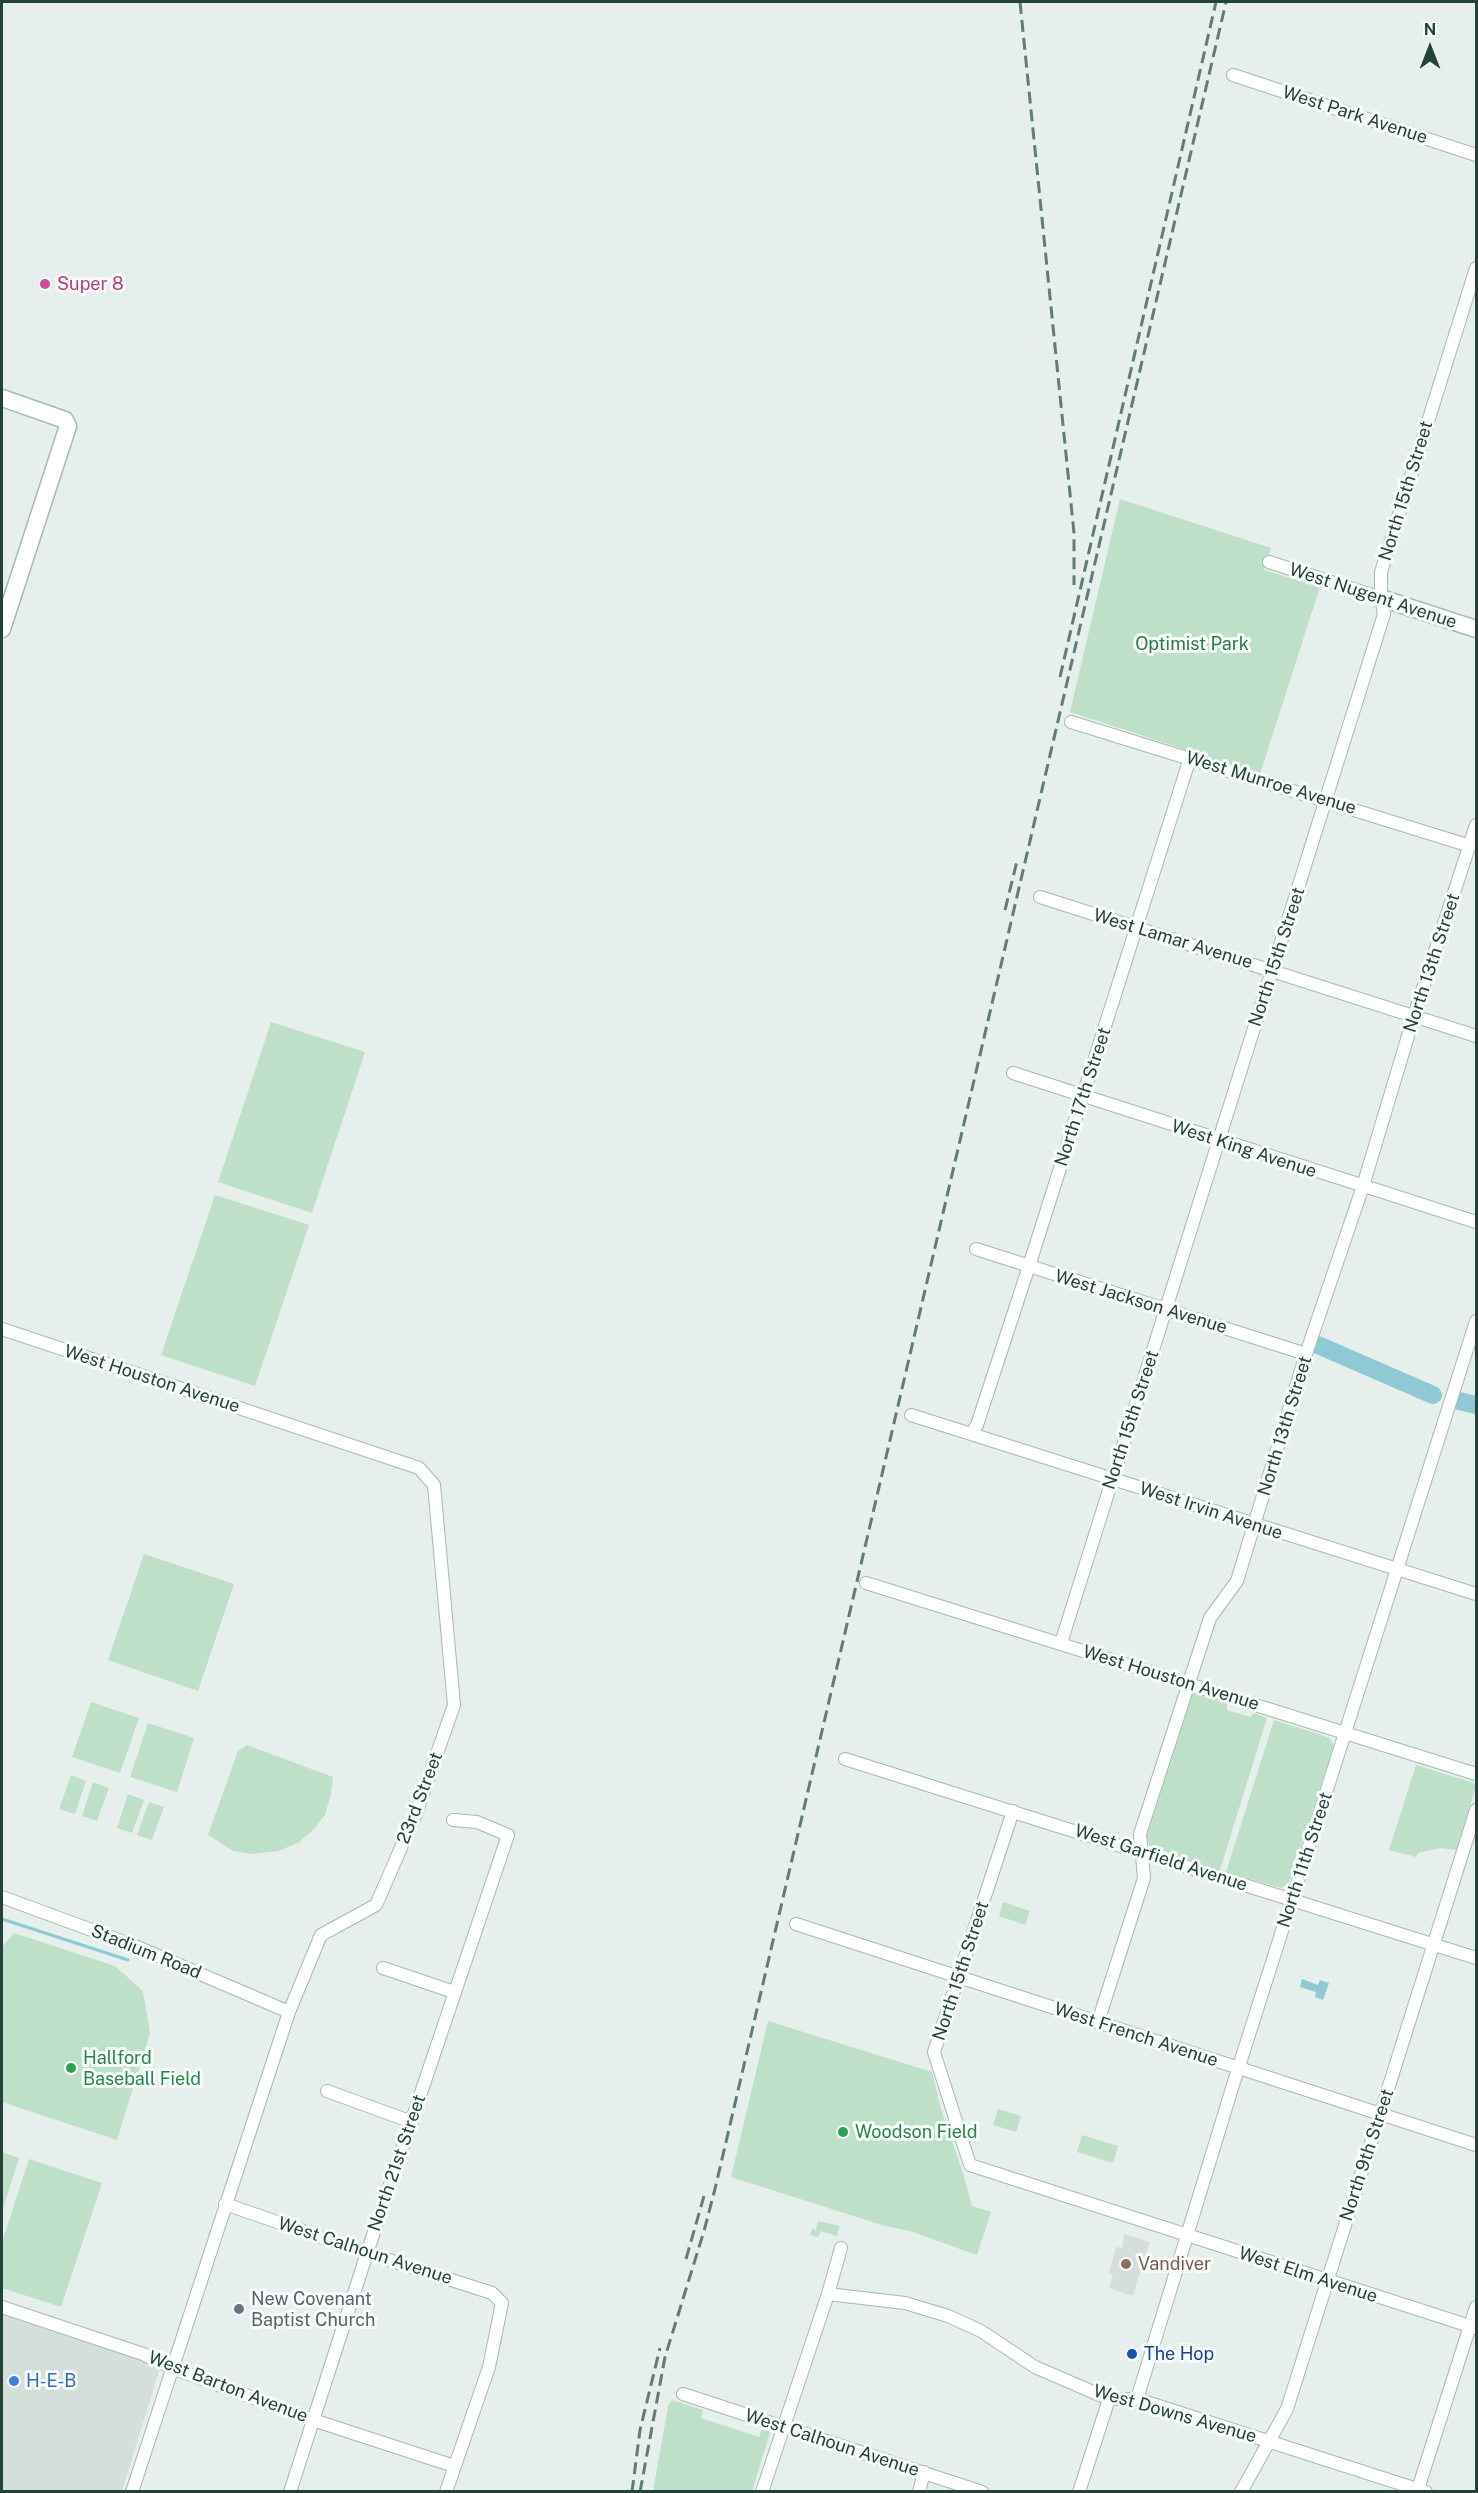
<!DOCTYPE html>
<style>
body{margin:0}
#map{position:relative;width:1478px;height:2493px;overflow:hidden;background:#e6efeb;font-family:"Public Sans",sans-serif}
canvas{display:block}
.frame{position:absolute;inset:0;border:3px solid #24423a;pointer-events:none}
.north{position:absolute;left:1400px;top:18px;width:60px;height:60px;-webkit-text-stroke:4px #f7fbf9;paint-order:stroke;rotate:0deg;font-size:16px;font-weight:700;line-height:24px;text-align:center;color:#24423a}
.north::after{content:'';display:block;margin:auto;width:21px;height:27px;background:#24423a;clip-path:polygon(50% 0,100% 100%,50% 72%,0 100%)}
</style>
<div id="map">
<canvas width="1478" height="2493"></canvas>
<div class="frame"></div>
<div class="north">N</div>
</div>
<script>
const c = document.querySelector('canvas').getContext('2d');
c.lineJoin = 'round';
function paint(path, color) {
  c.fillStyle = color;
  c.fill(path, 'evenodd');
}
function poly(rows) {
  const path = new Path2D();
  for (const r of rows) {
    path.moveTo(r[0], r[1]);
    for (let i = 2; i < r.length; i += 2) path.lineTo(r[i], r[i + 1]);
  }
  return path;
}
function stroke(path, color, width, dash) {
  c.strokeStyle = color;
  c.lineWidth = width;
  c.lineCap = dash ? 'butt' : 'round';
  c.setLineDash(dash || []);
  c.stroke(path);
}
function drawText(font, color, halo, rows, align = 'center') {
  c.font = font + ' "Public Sans",sans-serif';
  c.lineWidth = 6;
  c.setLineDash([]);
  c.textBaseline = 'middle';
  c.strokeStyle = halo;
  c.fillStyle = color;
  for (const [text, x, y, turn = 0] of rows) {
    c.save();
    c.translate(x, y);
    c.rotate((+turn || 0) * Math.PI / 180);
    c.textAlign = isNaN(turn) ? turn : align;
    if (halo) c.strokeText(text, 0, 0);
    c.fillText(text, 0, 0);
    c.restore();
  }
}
paint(poly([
 [1124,2234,1150,2242,1133,2296,1109,2288,1113,2274,1109,2273,1116,2247,1122,2248],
 [2,2311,27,2319,45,2329,161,2365,122,2491,2,2491]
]), '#d4dfda');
paint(poly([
 [1120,499,1271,548,1264,570,1320,587,1260,774,1070,712],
 [271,1022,365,1052,312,1213,218,1182],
 [215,1195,309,1225,255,1386,161,1355],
 [144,1554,234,1584,198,1691,108,1660],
 [1193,1693,1227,1704,1227,1710,1233,1712,1251,1717,1253,1713,1267,1718,1220,1870,1150,1846,1146,1839],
 [91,1702,139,1718,120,1773,72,1757],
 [1274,1720,1322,1735,1329,1738,1334,1745,1288,1885,1281,1888,1226,1872],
 [148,1723,194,1738,177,1792,130,1777],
 [247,1745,333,1777,331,1794,325,1815,314,1829,298,1843,278,1851,252,1854,233,1851,208,1835,238,1751],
 [1416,1765,1474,1783,1476,1786,1457,1850,1441,1848,1418,1853,1416,1857,1389,1850],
 [71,1775,86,1781,75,1814,59,1809],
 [93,1782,109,1788,97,1821,82,1816],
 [128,1794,144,1800,132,1833,117,1828],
 [149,1802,164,1807,152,1840,137,1835],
 [1003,1902,1030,1911,1025,1925,999,1916],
 [14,1933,115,1966,143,1991,150,2033,117,2140,2,2102,2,1947],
 [768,2021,932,2072,941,2109,963,2173,972,2206,991,2212,977,2255,910,2231,885,2226,731,2177],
 [998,2109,1021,2116,1016,2132,993,2125],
 [1082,2135,1118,2146,1113,2163,1077,2152],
 [2,2152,19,2158,2,2212],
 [29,2159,102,2183,61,2307,2,2288,2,2242],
 [818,2221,840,2226,837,2236,821,2231,818,2237,810,2235,812,2229,816,2230],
 [672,2400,703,2410,701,2418,759,2437,762,2429,769,2431,770,2433,752,2491,653,2491,668,2406]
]), '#bfe0c8');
paint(poly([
 [1302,1979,1318,1985,1320,1980,1329,1983,1323,2000,1315,1997,1316,1992,1300,1987]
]), '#8ec9d4');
stroke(poly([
 [2,1919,128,1960]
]), '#8ec9d4', 3);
stroke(poly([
 [1318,1345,1433,1395],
 [1459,1401,1476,1405]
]), '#8ec9d4', 18);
const street = poly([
 [1233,75,1476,155],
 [1269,562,1381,598],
 [1071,722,1470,846],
 [1040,897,1476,1036],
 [1013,1073,1476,1222],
 [976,1249,1306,1354],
 [2,1329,419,1468,434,1485,454,1705,417,1811,376,1905,321,1935,289,2012,132,2492],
 [911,1415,1476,1594],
 [971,1434,977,1425,1029,1266,1190,758],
 [866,1583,1476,1774],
 [1061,1643,1384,614,1381,598,1381,572,1476,268],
 [845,1759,1476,1958],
 [1013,1811,934,2052,970,2165,1476,2328],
 [2,1897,135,1946,289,2012],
 [796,1924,1476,2145],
 [383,1968,454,1992],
 [1098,2022,1144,1878,1140,1834,1210,1618,1237,1581,1306,1354,1363,1186,1414,1016,1476,825],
 [327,2091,412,2122],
 [225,2204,367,2253,492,2293,502,2303,489,2367,446,2492],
 [828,2294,905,2303,948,2316,981,2331,1035,2367,1109,2399,1137,2399,1426,2492],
 [2,2307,143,2354,172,2368,313,2420,454,2466],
 [683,2394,982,2492],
 [1137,2399,1233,2085,1476,1321],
 [1418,2489,1476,2307],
 [290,2492,367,2253,508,1835,477,1822,453,1820],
 [762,2492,828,2294,841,2248],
 [919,2492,924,2472],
 [1079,2492,1109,2399],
 [1241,2492,1287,2409,1476,1810]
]);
const secondary = poly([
 [2,398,65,420,68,426,2,629],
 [1381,598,1476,629]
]);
stroke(street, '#a8b8b2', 14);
stroke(secondary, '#a4bbb3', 19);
stroke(street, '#fff', 12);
stroke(secondary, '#fff', 16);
stroke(poly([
 [1020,2,1074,533,1074,585],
 [1060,677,1216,2],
 [1005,910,1017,861],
 [686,2259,704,2196],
 [632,2492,640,2430,660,2348],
 [640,2492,665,2357,704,2231,715,2189,1226,2]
]), '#5f7d75', 3, [12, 6]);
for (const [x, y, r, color] of [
 [45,284,6,"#d1479c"],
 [71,2068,6,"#2e9e5b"],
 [843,2132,6,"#2e9e5b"],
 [1126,2264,6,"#8d6e63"],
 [239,2309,6,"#6b7280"],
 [1132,2354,6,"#1a4fb4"],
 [14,2381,6,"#3f7fe0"]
]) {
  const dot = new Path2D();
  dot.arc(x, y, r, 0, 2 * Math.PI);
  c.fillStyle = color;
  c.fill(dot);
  stroke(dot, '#f7fbf9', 2);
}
drawText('18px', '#24423a', '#f7fbf9', [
 ["West Park Avenue",1355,115,18],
 ["North 15th Street",1406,491,-73],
 ["West Nugent Avenue",1373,596,18],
 ["West Munroe Avenue",1271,783,17],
 ["West Lamar Avenue",1173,939,17],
 ["North 15th Street",1277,957,-72],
 ["North 13th Street",1432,963,-72],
 ["North 17th Street",1083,1097,-72],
 ["West King Avenue",1244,1149,18],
 ["West Jackson Avenue",1141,1302,17],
 ["West Houston Avenue",152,1379,18],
 ["North 15th Street",1131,1420,-72],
 ["North 13th Street",1285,1426,-73],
 ["West Irvin Avenue",1211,1511,18],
 ["West Houston Avenue",1171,1678,17],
 ["23rd Street",420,1798,-69],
 ["West Garfield Avenue",1161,1858,18],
 ["North 11th Street",1305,1860,-72],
 ["Stadium Road",146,1952,22],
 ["North 15th Street",961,1971,-72],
 ["West French Avenue",1136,2035,18],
 ["North 9th Street",1367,2155,-72],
 ["North 21st Street",397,2163,-71],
 ["West Calhoun Avenue",365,2251,18],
 ["West Elm Avenue",1308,2275,18],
 ["West Barton Avenue",228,2387,21],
 ["West Downs Avenue",1175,2414,16],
 ["West Calhoun Avenue",832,2443,18]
]);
drawText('18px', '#b23c85', '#f7fbf9', [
 ["Super 8",57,284]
], 'left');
drawText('18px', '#2d7a4b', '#f7fbf9', [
 ["Optimist Park",1192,644]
]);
drawText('18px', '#27864d', '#f7fbf9', [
 ["Hallford",83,2058],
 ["Baseball Field",83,2079],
 ["Woodson Field",855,2132]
], 'left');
drawText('18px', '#785e54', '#f7fbf9', [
 ["Vandiver",1138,2264]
], 'left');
drawText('18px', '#5b616d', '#f7fbf9', [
 ["New Covenant",251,2299],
 ["Baptist Church",251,2320]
], 'left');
drawText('18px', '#164399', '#f7fbf9', [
 ["The Hop",1144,2354]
], 'left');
drawText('18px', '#366cbe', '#f7fbf9', [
 ["H-E-B",26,2381]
], 'left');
</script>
